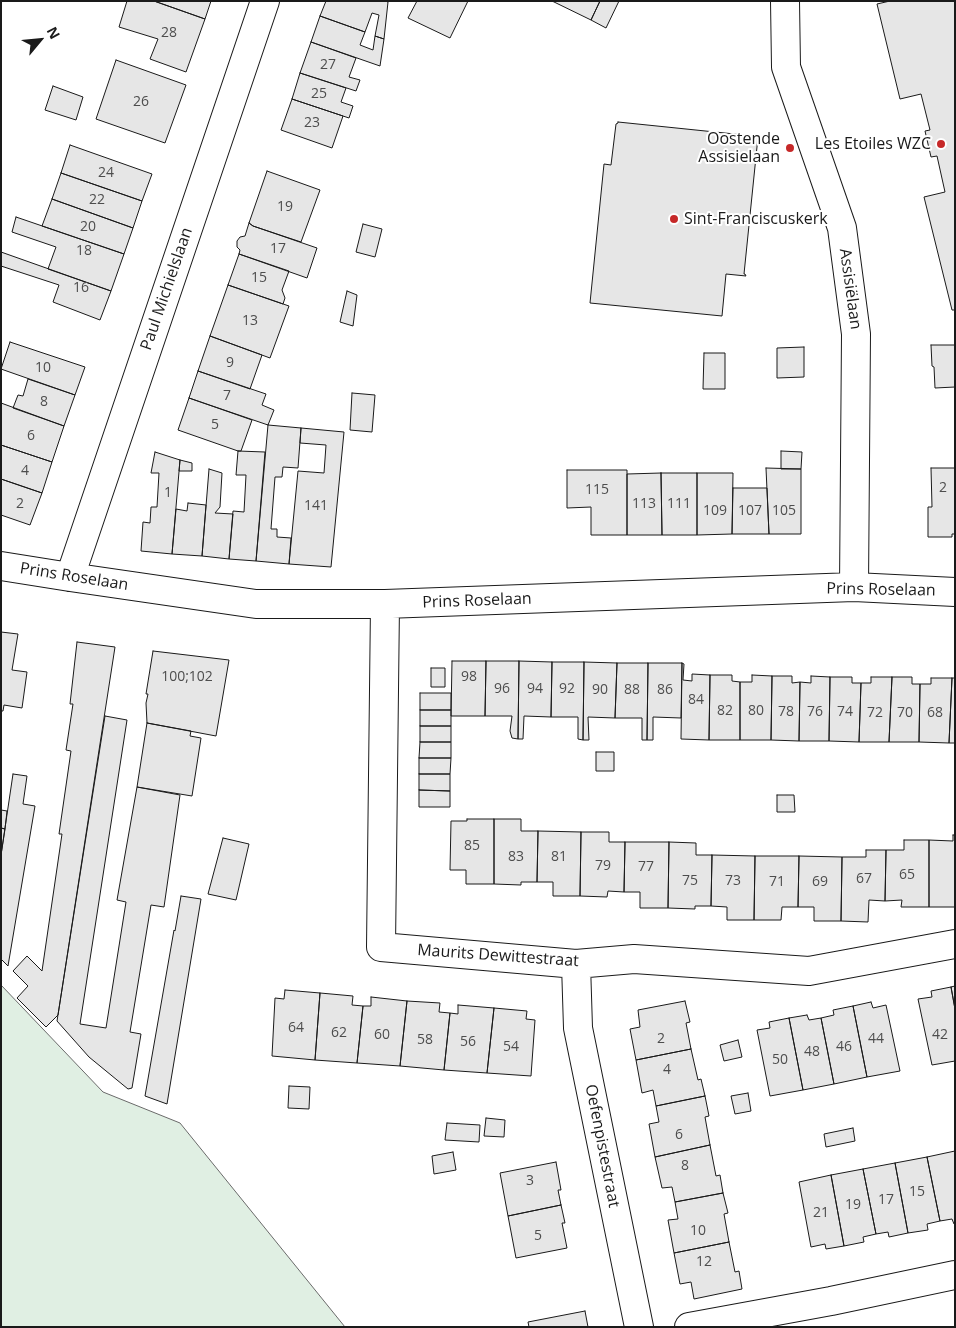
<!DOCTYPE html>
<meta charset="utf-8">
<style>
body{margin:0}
#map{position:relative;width:956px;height:1328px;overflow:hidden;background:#fff;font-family:"Open Sans",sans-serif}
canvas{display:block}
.frame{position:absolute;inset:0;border:2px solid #1a1a1a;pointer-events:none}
.north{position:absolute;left:15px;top:15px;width:50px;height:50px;-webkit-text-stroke:4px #fff;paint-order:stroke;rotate:62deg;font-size:14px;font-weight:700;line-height:20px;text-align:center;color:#1a1a1a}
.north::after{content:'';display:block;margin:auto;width:18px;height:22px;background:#1a1a1a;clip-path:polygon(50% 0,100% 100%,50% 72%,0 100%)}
</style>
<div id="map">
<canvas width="956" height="1328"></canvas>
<div class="frame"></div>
<div class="north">N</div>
</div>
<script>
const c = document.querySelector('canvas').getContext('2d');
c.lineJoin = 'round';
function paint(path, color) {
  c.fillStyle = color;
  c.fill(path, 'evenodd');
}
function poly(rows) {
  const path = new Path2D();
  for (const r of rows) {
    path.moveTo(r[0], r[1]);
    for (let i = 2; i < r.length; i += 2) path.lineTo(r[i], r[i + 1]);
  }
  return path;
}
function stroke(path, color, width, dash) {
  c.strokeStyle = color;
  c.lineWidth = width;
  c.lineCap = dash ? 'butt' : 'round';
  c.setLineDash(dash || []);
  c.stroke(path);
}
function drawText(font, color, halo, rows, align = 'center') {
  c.font = font + ' "Open Sans",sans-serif';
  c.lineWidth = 4;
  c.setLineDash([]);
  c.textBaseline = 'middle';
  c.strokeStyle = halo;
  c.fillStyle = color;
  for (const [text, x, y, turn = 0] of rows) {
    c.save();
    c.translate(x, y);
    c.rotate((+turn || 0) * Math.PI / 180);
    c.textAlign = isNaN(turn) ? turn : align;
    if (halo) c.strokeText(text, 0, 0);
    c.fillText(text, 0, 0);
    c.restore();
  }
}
const green = poly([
 [1,985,103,1092,180,1123,345,1327,1,1327,1,985]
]);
paint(green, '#e0efe3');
stroke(green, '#6a6a6a', 1);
const building = poly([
 [127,1,154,1,205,19,186,72,150,59,158,39,119,27,127,1],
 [154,1,211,1,205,19,154,1],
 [326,1,385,1,388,2,384,39,375,36,379,15,372,13,365,32,320,16,326,1],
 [417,1,468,1,450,38,408,18,417,1],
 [552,1,600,1,591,20,552,1],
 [600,1,619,1,606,28,591,20,600,1],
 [890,1,955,1,955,310,952,310,924,197,945,192,937,156,931,157,925,131,930,130,921,94,900,99,877,4,890,1],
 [320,16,365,32,360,45,373,50,375,36,384,39,380,66,311,42,320,16],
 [311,42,356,58,349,77,360,80,356,91,300,73,311,42],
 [116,60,186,85,165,143,96,119,116,60],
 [300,73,346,88,341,102,353,106,349,118,292,99,300,73],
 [53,86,83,97,76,120,45,110,53,86],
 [292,99,343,116,332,148,281,130,292,99],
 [618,122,754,136,757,135,757,137,758,137,744,274,745,274,746,276,726,274,722,316,590,303,604,164,611,165,616,124,618,123,618,122],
 [70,145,152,174,142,201,61,173,70,145],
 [267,171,320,190,301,242,253,226,249,223,267,171],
 [61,173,142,201,133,228,52,199,61,173],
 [52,199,133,228,124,254,42,226,52,199],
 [16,217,124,254,111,291,48,269,56,247,12,232,16,217],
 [249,223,253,226,317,248,307,278,239,254,240,250,237,247,237,241,240,237,245,236,249,223],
 [363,224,382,229,375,257,356,252,363,224],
 [1,252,111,291,100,320,53,302,59,285,1,266,1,252],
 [239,254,289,271,282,290,285,298,283,304,228,285,239,254],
 [228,285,289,306,270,358,210,336,228,285],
 [347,291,357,295,353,326,340,322,347,291],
 [210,336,262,355,250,389,198,371,210,336],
 [10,342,85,367,75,395,1,369,10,342],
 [931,345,955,345,955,387,935,388,934,367,932,366,931,345],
 [804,347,804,377,777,378,777,348,804,347],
 [704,353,725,353,725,389,703,389,704,353],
 [198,371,266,394,262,405,274,410,268,425,189,398,198,371],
 [28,379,75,395,64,426,13,408,18,395,23,396,28,379],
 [352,393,375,395,372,432,350,430,352,393],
 [189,398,252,420,241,451,238,451,178,430,189,398],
 [1,403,64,426,52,462,1,445,1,403],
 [268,425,301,428,298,468,283,467,282,477,275,477,271,529,277,529,277,537,291,538,289,564,256,561,268,425],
 [301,428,344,432,331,567,289,564,298,471,324,473,326,445,300,443,301,428],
 [1,445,52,462,42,493,1,479,1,445],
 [238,451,265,452,256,561,229,559,233,511,244,512,246,475,236,475,238,451],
 [781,451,802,452,801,469,781,469,781,451],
 [155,452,180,460,172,554,141,551,143,522,150,523,151,507,157,507,159,473,151,473,155,452],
 [180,460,192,463,192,471,179,471,180,460],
 [766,468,801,469,801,534,769,534,766,468],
 [931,468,955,468,955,534,952,534,952,537,928,537,928,507,932,507,931,468],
 [209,469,222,473,220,507,215,513,233,514,229,559,202,556,209,469],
 [567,470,627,470,627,535,591,535,591,507,567,508,567,470],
 [661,473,697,473,697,535,662,535,661,473],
 [661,473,662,535,627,535,627,474,661,473],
 [697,473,733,473,732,534,697,535,697,473],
 [1,479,42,493,30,525,1,515,1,479],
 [733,488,767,488,769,534,732,534,733,488],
 [188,503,206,505,202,556,172,554,176,509,187,511,188,503],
 [1,632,18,634,12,670,27,672,22,708,4,705,3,711,1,711,1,632],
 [77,642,115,647,58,1015,46,1027,17,998,28,986,13,971,27,956,42,971,62,834,59,834,71,751,66,750,73,704,70,704,77,642],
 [153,651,229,660,216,736,147,723,146,703,148,694,146,694,153,651],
 [452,661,486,661,485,716,451,716,452,661],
 [486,661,519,661,518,739,512,738,510,731,512,716,485,716,486,661],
 [519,661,552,662,551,717,524,716,523,739,518,739,519,661],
 [552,662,584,662,583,740,578,739,578,717,551,717,552,662],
 [584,662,617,663,615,718,588,717,589,740,583,740,584,662],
 [617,663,648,663,647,740,642,740,642,718,615,718,617,663],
 [648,663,682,663,681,718,653,717,653,740,647,740,648,663],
 [682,663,684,664,683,680,692,681,692,674,710,675,709,740,681,739,682,663],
 [431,668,445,668,445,687,431,687,431,668],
 [710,675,732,675,732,681,740,682,740,740,709,740,710,675],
 [752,675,772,676,771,740,740,740,740,682,752,682,752,675],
 [772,676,792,676,792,683,800,682,799,741,771,740,772,676],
 [811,676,830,677,829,741,799,741,800,682,811,683,811,676],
 [830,677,852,677,852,683,861,683,859,742,829,741,830,677],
 [871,677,892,677,889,742,859,742,861,683,871,683,871,677],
 [892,677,912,677,912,684,920,684,919,742,889,742,892,677],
 [931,678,952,678,949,743,919,742,920,684,931,684,931,678],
 [952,678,955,678,955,743,949,743,952,678],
 [420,693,451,693,451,710,420,710,420,693],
 [420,710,451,710,451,726,420,726,420,710],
 [105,716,127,720,80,1024,106,1028,126,902,117,900,137,787,180,795,164,907,151,905,130,1032,141,1034,132,1088,128,1089,89,1057,57,1021,105,716],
 [147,723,191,731,190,736,201,738,192,796,137,787,147,723],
 [420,726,451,726,451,742,420,742,420,726],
 [420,742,451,742,451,758,419,758,420,742],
 [596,752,614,752,614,771,596,771,596,752],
 [419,758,451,758,450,774,419,774,419,758],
 [13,774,27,776,23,804,35,806,8,966,1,959,1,855,13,774],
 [419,774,450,774,450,791,419,790,419,774],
 [419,790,450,791,450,807,419,807,419,790],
 [777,795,794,795,795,812,777,812,777,795],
 [1,810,7,811,5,829,1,828,1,810],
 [467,819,494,819,494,884,466,884,466,870,450,870,451,821,467,821,467,819],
 [494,819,521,819,521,831,538,831,537,882,521,882,521,885,494,884,494,819],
 [1,828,5,829,1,855,1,828],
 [538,831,581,832,580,896,553,896,553,882,537,882,538,831],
 [581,832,609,832,609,842,625,842,624,892,608,891,607,897,580,896,581,832],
 [953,835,955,835,955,907,929,907,929,840,953,841,953,835],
 [223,838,249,844,236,900,208,894,223,838],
 [904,840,929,840,929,907,901,907,902,900,885,901,886,850,904,850,904,840],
 [625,842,669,842,668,908,640,908,640,892,624,892,625,842],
 [669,842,696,843,696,855,712,855,711,906,695,906,695,909,668,908,669,842],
 [866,850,886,850,885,901,869,900,868,922,841,921,842,857,866,857,866,850],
 [712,855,755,856,754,920,727,920,727,907,711,906,712,855],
 [755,856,799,856,798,907,782,907,781,920,754,920,755,856],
 [799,856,842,857,841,921,814,921,814,907,798,907,799,856],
 [181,896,201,899,167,1104,145,1096,174,930,175,931,181,896],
 [955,986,955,1009,951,987,955,986],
 [951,987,955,1009,955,1061,932,1065,918,999,932,997,931,991,951,987],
 [285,990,320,993,315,1060,272,1056,275,998,284,999,285,990],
 [320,993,353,996,352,1005,363,1006,357,1063,315,1060,320,993],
 [371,997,407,1001,400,1066,357,1063,363,1006,371,1006,371,997],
 [407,1001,440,1003,439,1012,450,1013,444,1070,400,1066,407,1001],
 [685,1001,690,1022,686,1023,691,1049,636,1060,630,1029,640,1027,638,1010,685,1001],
 [871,1002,873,1008,886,1005,900,1071,867,1077,853,1006,871,1002],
 [458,1005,494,1008,487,1073,444,1070,450,1013,458,1014,458,1005],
 [853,1006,867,1077,834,1084,821,1018,834,1015,833,1010,853,1006],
 [494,1008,527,1011,526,1019,535,1020,531,1076,487,1073,494,1008],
 [807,1015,809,1020,821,1018,834,1084,803,1090,789,1018,807,1015],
 [789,1018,803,1090,770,1096,757,1030,770,1028,769,1022,789,1018],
 [738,1040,742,1057,724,1061,720,1045,738,1040],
 [691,1049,698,1080,701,1079,705,1096,656,1106,653,1090,642,1093,636,1060,691,1049],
 [289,1086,310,1087,309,1109,288,1108,289,1086],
 [748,1093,751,1111,735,1114,731,1096,748,1093],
 [705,1096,709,1116,705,1117,710,1145,655,1157,649,1124,659,1122,656,1106,705,1096],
 [486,1118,505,1120,504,1137,484,1136,486,1118],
 [447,1123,480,1125,479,1142,445,1140,447,1123],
 [853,1128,855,1141,826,1147,824,1134,853,1128],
 [710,1145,716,1176,720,1175,723,1193,675,1202,672,1187,662,1188,655,1157,710,1145],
 [955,1151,955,1224,954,1224,952,1219,940,1221,927,1157,955,1151],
 [453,1152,456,1170,434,1174,432,1156,453,1152],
 [927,1157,940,1221,927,1224,928,1230,908,1233,895,1163,927,1157],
 [556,1162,561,1190,558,1190,561,1205,508,1216,500,1173,556,1162],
 [895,1163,908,1233,889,1237,888,1232,876,1234,863,1169,895,1163],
 [863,1169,876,1234,863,1237,864,1242,844,1246,831,1175,863,1169],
 [831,1175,844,1246,826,1249,825,1244,811,1247,799,1182,831,1175],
 [723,1193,728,1213,724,1214,729,1242,674,1253,668,1220,678,1219,675,1202,723,1193],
 [561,1205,565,1223,562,1223,567,1248,516,1258,508,1216,561,1205],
 [729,1242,735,1272,739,1271,742,1289,694,1299,691,1282,680,1284,674,1253,729,1242],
 [585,1311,588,1327,529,1327,528,1322,585,1311]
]);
paint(building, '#e6e6e6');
stroke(building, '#1a1a1a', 1);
const minor = poly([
 [785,1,786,67,842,228,856,334,854,587],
 [1,566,70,577,256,604,385,604,854,587,955,592],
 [70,577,265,1],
 [385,604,381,947,576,964,634,959,809,971,955,944],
 [576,964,578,1028,639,1327],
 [689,1327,831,1301,955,1275]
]);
stroke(minor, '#1a1a1a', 30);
stroke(minor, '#fff', 28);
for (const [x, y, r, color] of [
 [941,144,5,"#c62828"],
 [790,148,5,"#c62828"],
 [674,219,5,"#c62828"]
]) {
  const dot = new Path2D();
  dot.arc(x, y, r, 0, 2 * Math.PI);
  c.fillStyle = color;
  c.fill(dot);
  stroke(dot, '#fff', 2);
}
drawText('14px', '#4d4d4d', null, [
 ["28",169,33],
 ["27",328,65],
 ["25",319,94],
 ["26",141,102],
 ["23",312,123],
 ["24",106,173],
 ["22",97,200],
 ["19",285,207],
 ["20",88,227],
 ["17",278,249],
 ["18",84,251],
 ["15",259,278],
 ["16",81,288],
 ["13",250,321],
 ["9",230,363],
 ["10",43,368],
 ["7",227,396],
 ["8",44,402],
 ["5",215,425],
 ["6",31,436],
 ["4",25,471],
 ["2",943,488],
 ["115",597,490],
 ["1",168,493],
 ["2",20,504],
 ["113",644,504],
 ["111",679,504],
 ["141",316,506],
 ["109",715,511],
 ["107",750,511],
 ["105",784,511],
 ["100;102",187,677],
 ["98",469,677],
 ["96",502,689],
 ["94",535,689],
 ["92",567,689],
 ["90",600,690],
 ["88",632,690],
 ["86",665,690],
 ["84",696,700],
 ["82",725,711],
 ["80",756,711],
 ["78",786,712],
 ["76",815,712],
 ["74",845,712],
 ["72",875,713],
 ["70",905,713],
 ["68",935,713],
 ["85",472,846],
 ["83",516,857],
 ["81",559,857],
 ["79",603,866],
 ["77",646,867],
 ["65",907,875],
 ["67",864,879],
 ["75",690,881],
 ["73",733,881],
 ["71",777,882],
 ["69",820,882],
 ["64",296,1028],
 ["62",339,1033],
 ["60",382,1035],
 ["42",940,1035],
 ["2",661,1039],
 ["44",876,1039],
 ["58",425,1040],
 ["56",468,1042],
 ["54",511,1047],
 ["46",844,1047],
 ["48",812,1052],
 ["50",780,1060],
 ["4",667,1070],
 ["6",679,1135],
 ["8",685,1166],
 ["3",530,1181],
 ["15",917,1192],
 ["17",886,1200],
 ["19",853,1205],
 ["21",821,1213],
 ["10",698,1231],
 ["5",538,1236],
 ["12",704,1262]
]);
drawText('16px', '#1a1a1a', '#fff', [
 ["Oostende",780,139],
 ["Assisielaan",780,157],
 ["Les Etoiles WZC",931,144],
 ["Sint-Franciscuskerk",684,219,"left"]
], 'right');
drawText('16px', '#1a1a1a', '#fff', [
 ["Paul Michielslaan",167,289,-71],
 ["Assisiëlaan",850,289,82],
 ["Prins Roselaan",74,577,9],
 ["Prins Roselaan",881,590,1],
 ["Prins Roselaan",477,601,-2],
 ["Maurits Dewittestraat",498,956,4],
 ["Oefenpistestraat",602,1146,79]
]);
</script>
